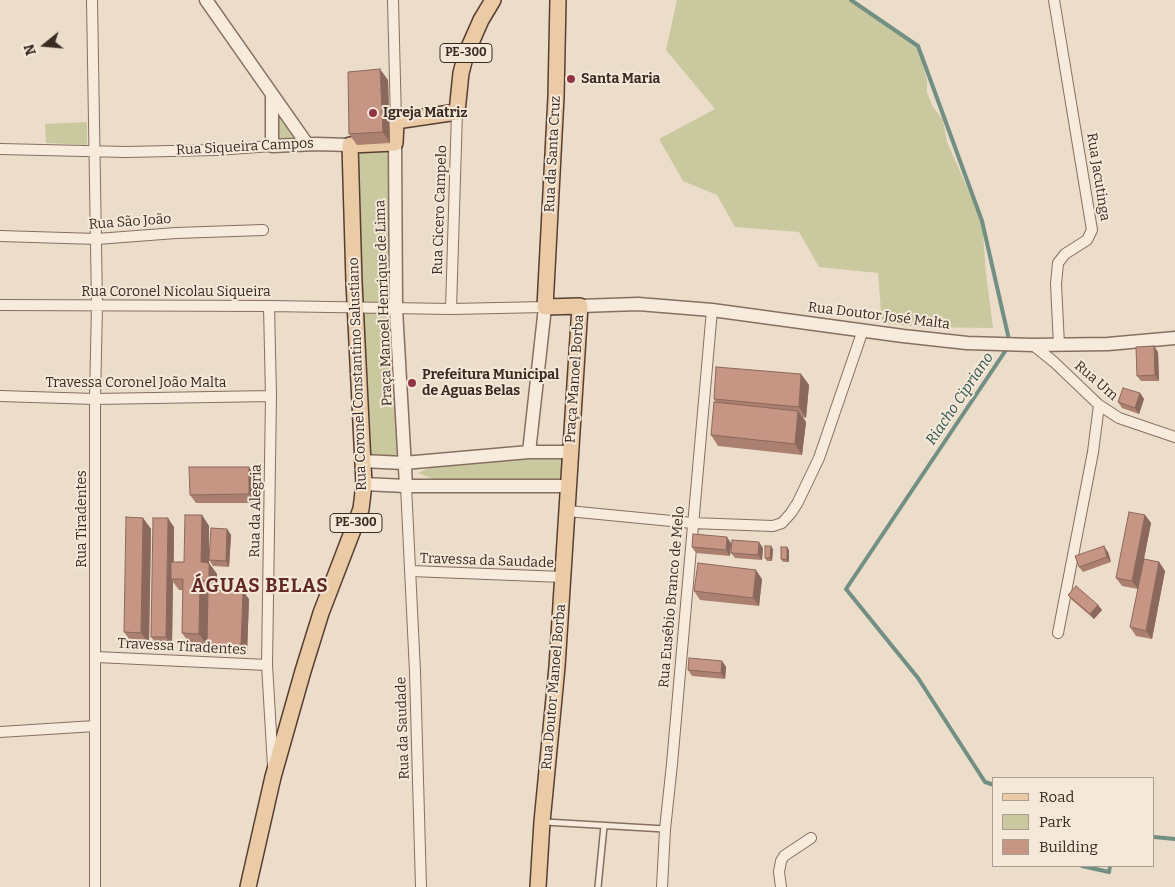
<!DOCTYPE html>
<meta charset="utf-8">
<style>
body{margin:0}
#map{position:relative;width:1175px;height:887px;overflow:hidden;background:#ecddca;font-family:Bitter,serif}
canvas{display:block}
.legend{position:absolute;left:992px;top:777px;width:162px;height:90px;box-sizing:border-box;background:#f4e8d9;border:1px solid #a99c90;margin:0;padding:6px 9px;list-style:none;font-size:15px;color:#392a22}
.legend li{display:flex;align-items:center;gap:10px;height:25px}
.legend b{width:25px;border:1px solid #a99c90}
.north{position:absolute;left:20px;top:20px;width:50px;height:50px;-webkit-text-stroke:4px #f4e8d9;paint-order:stroke;rotate:253deg;font-size:14px;font-weight:700;line-height:20px;text-align:center;color:#392a22}
.north::after{content:'';display:block;margin:auto;width:18px;height:22px;background:#392a22;clip-path:polygon(50% 0,100% 100%,50% 72%,0 100%)}
</style>
<div id="map">
<canvas width="1175" height="887"></canvas>
<ul class="legend">
<li><b style="height:6px;background:#ebcba6"></b>Road</li>
<li><b style="height:14px;background:#cac89e"></b>Park</li>
<li><b style="height:14px;background:#c79583"></b>Building</li>
</ul>
<div class="north">N</div>
</div>
<script>
const c = document.querySelector('canvas').getContext('2d');
c.lineJoin = 'round';
function paint(path, color) {
  c.fillStyle = color;
  c.fill(path, 'evenodd');
}
function poly(rows) {
  const path = new Path2D();
  for (const r of rows) {
    path.moveTo(r[0], r[1]);
    for (let i = 2; i < r.length; i += 2) path.lineTo(r[i], r[i + 1]);
  }
  return path;
}
function stroke(path, color, width, dash) {
  c.strokeStyle = color;
  c.lineWidth = width;
  c.lineCap = dash ? 'butt' : 'round';
  c.setLineDash(dash || []);
  c.stroke(path);
}
function drawText(font, color, halo, rows, align = 'center') {
  c.font = font + ' Bitter,serif';
  c.lineWidth = 4;
  c.setLineDash([]);
  c.textBaseline = 'middle';
  c.strokeStyle = halo;
  c.fillStyle = color;
  for (const [text, x, y, turn = 0] of rows) {
    c.save();
    c.translate(x, y);
    c.rotate((+turn || 0) * Math.PI / 180);
    c.textAlign = isNaN(turn) ? turn : align;
    if (halo) c.strokeText(text, 0, 0);
    c.fillText(text, 0, 0);
    c.restore();
  }
}
paint(poly([
 [677,0,851,0,918,46,927,81,927,93,933,107,943,120,947,142,982,221,986,273,993,328,922,327,882,323,878,273,819,267,799,232,735,227,717,195,683,181,659,139,715,109,666,50],
 [275,104,302,142,276,143],
 [87,122,87,145,46,143,45,124],
 [392,146,393,306,359,305,353,148],
 [357,309,393,312,402,460,366,458],
 [566,456,564,483,442,482,418,473,443,462]
]), '#cac89e');
stroke(poly([
 [851,0,918,46,982,221,1010,344,846,589,918,678,985,782,994,785],
 [1154,837,1175,839],
 [1082,866,1109,872,1110,866]
]), '#718f83', 4);
const service = poly([
 [545,822,665,829],
 [598,887,604,826]
]);
const minor = poly([
 [92,0,97,305,95,399,95,887],
 [393,0,396,121],
 [1054,0,1092,230,1087,240,1065,254,1058,263,1056,284,1059,345],
 [0,149,126,152,217,150,272,146],
 [0,236,97,239,176,233,263,230],
 [0,305,269,306,451,309,545,307],
 [269,306,271,396,267,665,273,766],
 [451,309,457,112],
 [1033,345,1054,362,1099,405,1119,418,1175,437],
 [0,396,95,399,271,396],
 [406,486,415,672,421,887],
 [568,511,692,523,773,526,782,523,791,513,798,502,819,458,863,330],
 [411,571,563,577],
 [1058,633,1093,452,1099,405],
 [96,657,267,665],
 [0,732,95,726],
 [662,887,665,829,672,764,712,310],
 [781,887,779,872,781,861,784,856,811,838]
]);
const tertiary = poly([
 [206,0,307,144],
 [272,94,272,146,316,144,350,145],
 [395,143,396,309,406,486],
 [580,306,638,304,712,310,903,336,967,343,1033,345,1108,344,1175,338],
 [529,452,545,307],
 [362,461,404,463,529,452,570,452],
 [364,484,406,486,569,486]
]);
const primary = poly([
 [248,887,273,777,303,671,321,613,361,509,364,484,354,282,350,145,395,143,396,121,457,112,461,73,466,54,481,20,493,0],
 [538,887,542,822,557,667,580,306,545,307,556,97,558,0]
]);
stroke(service, '#876f60', 8);
stroke(minor, '#876f60', 12);
stroke(tertiary, '#876f60', 15);
stroke(primary, '#563e33', 18);
stroke(service, '#f7ebdd', 5);
stroke(minor, '#f7ebdd', 10);
stroke(tertiary, '#f7ebdd', 12);
stroke(primary, '#ebcba6', 15);
paint(poly([
 [388,80,390,143,357,145,349,134],
 [1158,352,1159,381,1141,381,1137,376],
 [801,374,809,385,806,418,803,417,806,422,802,455,718,446,711,435,716,403,714,399],
 [1140,393,1144,399,1139,414,1122,408,1118,402],
 [254,475,255,503,196,503,190,495],
 [202,515,209,526,209,563,217,574,217,590,249,599,247,654,213,653,207,645,190,644,182,633,183,590,179,590,173,582,172,645,157,645,151,637,174,527,174,562,184,562],
 [1145,515,1151,523,1138,589,1122,586,1116,578],
 [143,518,151,529,149,644,132,643,124,632],
 [227,529,231,535,229,567,213,566,209,560],
 [731,543,730,556,696,553,692,547],
 [763,548,762,560,735,558,731,553],
 [773,549,772,561,767,561,765,558],
 [789,550,789,562,783,562,781,559],
 [1108,552,1111,562,1083,572,1079,567],
 [1159,562,1165,571,1152,639,1136,636,1130,627],
 [762,579,759,606,700,600,694,591],
 [1068,595,1098,605,1102,610,1094,619,1072,600],
 [722,661,726,667,725,679,692,676,688,670]
]), '#ab8071');
paint(poly([
 [380,69,388,80,390,143,383,132],
 [1154,346,1158,352,1159,381,1155,375],
 [801,374,809,385,806,418,799,407],
 [1140,393,1144,399,1139,414,1135,408],
 [798,411,806,422,802,455,795,444],
 [249,467,254,475,255,503,249,494],
 [202,515,209,526,209,574,201,562],
 [1145,515,1151,523,1138,589,1132,581],
 [143,518,151,529,149,644,141,633],
 [168,518,174,527,173,579,171,579,173,582,172,645,166,637],
 [227,529,231,535,229,567,226,561],
 [727,537,731,543,730,556,726,550],
 [759,542,763,548,762,560,758,555],
 [771,546,773,549,772,561,770,558],
 [1104,546,1108,552,1111,562,1107,557],
 [787,547,789,550,789,562,787,560],
 [1159,562,1165,571,1152,639,1146,631],
 [209,563,217,574,217,592,209,581],
 [756,570,762,579,759,606,753,598],
 [200,580,208,591,207,645,199,634],
 [243,591,249,599,247,654,241,646],
 [1098,605,1102,610,1094,619,1090,614],
 [722,661,726,667,725,679,721,673]
]), '#8b685c');
const building = poly([
 [380,69,383,132,349,134,348,72,380,69],
 [1154,346,1155,375,1137,376,1136,347,1154,346],
 [716,367,801,374,799,407,714,399,716,367],
 [1123,388,1140,393,1135,408,1118,402,1123,388],
 [714,402,798,411,795,444,711,435,714,402],
 [189,467,249,467,249,494,190,495,189,467],
 [1129,512,1145,515,1132,581,1116,578,1129,512],
 [185,515,202,515,201,562,209,563,209,581,200,580,199,634,182,633,183,579,171,579,171,562,184,562,185,515],
 [126,517,143,518,141,633,124,632,126,517],
 [153,518,168,518,166,637,151,637,153,518],
 [211,528,227,529,226,561,209,560,211,528],
 [693,534,727,537,726,550,692,547,693,534],
 [732,540,759,542,758,555,731,553,732,540],
 [765,546,771,546,770,558,765,558,765,546],
 [1104,546,1107,557,1079,567,1075,556,1104,546],
 [781,547,787,547,787,560,781,559,781,547],
 [1144,559,1159,562,1146,631,1130,627,1144,559],
 [698,563,756,570,753,598,694,591,698,563],
 [1076,586,1098,605,1090,614,1068,595,1076,586],
 [208,590,243,591,241,646,207,644,208,590],
 [689,658,722,661,721,673,688,670,689,658]
]);
paint(building, '#c79583');
stroke(building, '#8b685c', 1);
for (const [x, y, r, color] of [
 [571,79,5,"#923443"],
 [373,113,5,"#923443"],
 [412,383,5,"#923443"]
]) {
  const dot = new Path2D();
  dot.arc(x, y, r, 0, 2 * Math.PI);
  c.fillStyle = color;
  c.fill(dot);
  stroke(dot, '#f4e8d9', 2);
}
for (const [x, y, w] of [
 [466,53,52],
 [356,523,52]
]) {
  const box = new Path2D();
  box.roundRect(x - w / 2, y - 9.5, w, 19, 4);
  c.fillStyle = '#f4e8d9';
  c.fill(box);
  stroke(box, '#392a22', 1);
}
drawText('bold 12px', '#392a22', null, [
 ["PE-300",466,53],
 ["PE-300",356,523]
]);
drawText('bold 14px', '#392a22', '#f4e8d9', [
 ["Santa Maria",581,79],
 ["Igreja Matriz",383,113],
 ["Prefeitura Municipal",422,375],
 ["de Aguas Belas",422,391]
], 'left');
drawText('14px', '#392a22', '#f4e8d9', [
 ["Rua Siqueira Campos",245,147,-3],
 ["Rua da Santa Cruz",553,154,-87],
 ["Rua Jacutinga",1098,177,81],
 ["Rua Cicero Campelo",440,210,-88],
 ["Rua São João",130,222,-4],
 ["Rua Coronel Nicolau Siqueira",176,292],
 ["Praça Manoel Henrique de Lima",384,303,-92],
 ["Rua Doutor José Malta",879,316,7],
 ["Rua Coronel Constantino Salustiano",358,374,-92],
 ["Praça Manoel Borba",575,379,-86],
 ["Rua Um",1096,381,41],
 ["Travessa Coronel João Malta",136,383],
 ["Rua da Alegria",256,511,-89],
 ["Rua Tiradentes",82,519,-90],
 ["Travessa da Saudade",487,561,2],
 ["Rua Eusébio Branco de Melo",672,597,-85],
 ["Travessa Tiradentes",182,647,3],
 ["Rua Doutor Manoel Borba",554,687,-85],
 ["Rua da Saudade",403,728,-92]
]);
drawText('italic 15px', '#325750', '#f4e8d9', [
 ["Riacho Cipriano",960,399,-56]
]);
c.letterSpacing = '1px';
drawText('bold 19px', '#622824', '#f4e8d9', [
 ["ÁGUAS BELAS",260,587]
]);
c.letterSpacing = '0px';
</script>
